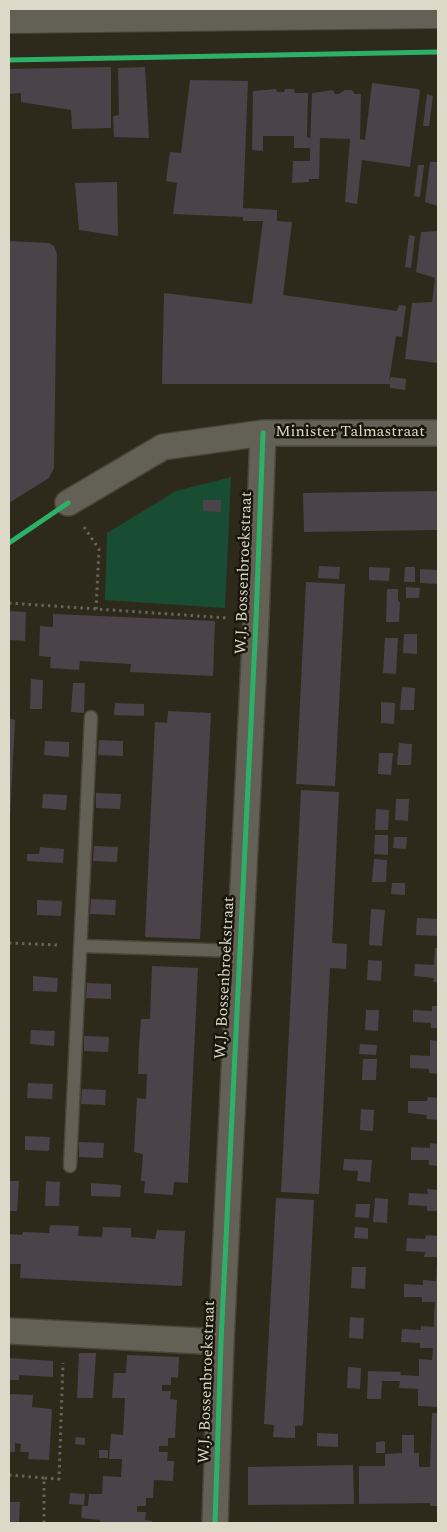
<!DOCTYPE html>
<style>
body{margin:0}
#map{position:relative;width:447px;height:1532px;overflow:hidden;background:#2d2a1b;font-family:Spectral,serif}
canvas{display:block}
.frame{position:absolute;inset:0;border:10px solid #dcd9c9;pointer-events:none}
</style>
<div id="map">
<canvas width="447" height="1532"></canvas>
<div class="frame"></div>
</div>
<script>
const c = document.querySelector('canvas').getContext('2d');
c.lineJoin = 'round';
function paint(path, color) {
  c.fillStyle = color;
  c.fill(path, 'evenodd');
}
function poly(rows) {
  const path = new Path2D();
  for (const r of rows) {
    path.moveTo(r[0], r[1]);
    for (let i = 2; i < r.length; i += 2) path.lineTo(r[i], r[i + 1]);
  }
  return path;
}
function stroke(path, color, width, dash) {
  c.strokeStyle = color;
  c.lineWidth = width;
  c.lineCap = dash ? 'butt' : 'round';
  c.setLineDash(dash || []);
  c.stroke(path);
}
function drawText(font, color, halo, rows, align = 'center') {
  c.font = font + ' Spectral,serif';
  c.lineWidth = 5;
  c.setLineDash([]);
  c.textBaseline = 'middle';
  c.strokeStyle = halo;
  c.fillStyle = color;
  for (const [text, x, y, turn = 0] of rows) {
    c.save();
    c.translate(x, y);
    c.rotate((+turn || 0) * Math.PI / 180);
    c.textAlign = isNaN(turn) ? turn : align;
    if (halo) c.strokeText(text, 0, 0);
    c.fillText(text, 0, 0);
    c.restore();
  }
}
paint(poly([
 [231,477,225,608,105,600,107,533,176,491]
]), '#184d34');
paint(poly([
 [111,67,111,128,72,129,71,110,21,102,21,93,9,94,9,69],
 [145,67,149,138,114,137,113,116,119,115,118,68],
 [190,80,248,81,243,208,277,210,277,221,292,222,283,295,397,311,399,305,406,306,402,337,396,336,389,382,391,377,406,379,405,390,390,388,390,384,162,384,164,293,252,304,263,221,243,221,243,217,173,214,177,183,166,181,170,152,181,153],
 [372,83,418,89,420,91,410,167,362,160,357,204,345,202,350,139,320,138,319,179,309,179,309,182,292,183,293,161,310,161,310,148,294,148,294,136,263,136,263,151,252,150,253,91,276,89,277,92,284,92,285,89,294,89,295,93,308,93,307,137,310,138,310,145,312,93,333,90,335,94,339,94,345,90,352,90,355,94,361,94,360,139,365,140],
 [427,94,433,96,429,126,423,126],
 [430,162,438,162,438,206,425,202],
 [418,165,424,165,420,197,414,196],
 [117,182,118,236,79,230,75,183],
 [438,231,438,363,405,359,412,303,432,302,435,278,416,272,421,232],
 [409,235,415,236,411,268,405,267],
 [9,241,49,243,54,246,57,254,54,468,49,478,9,503],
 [438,491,438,530,304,532,303,493],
 [203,500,221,500,221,512,203,511],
 [319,566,340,567,339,579,318,578],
 [369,567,390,568,389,581,369,580],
 [405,567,415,567,415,582,404,582],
 [420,569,438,570,438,584,420,583],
 [306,582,345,584,335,786,296,784],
 [406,587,420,588,419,598,406,598],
 [387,589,398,589,398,601,400,602,399,622,386,622],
 [9,611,26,612,25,641,9,640],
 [53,614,215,621,213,676,130,672,131,664,80,661,79,670,50,668,51,657,39,656,40,626,53,627],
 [404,634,417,634,417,654,403,653],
 [385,638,398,638,396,674,383,673],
 [31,679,43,680,42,709,30,709],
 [73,683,85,683,84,713,71,712],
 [402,687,415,688,414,710,400,710],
 [381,702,395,703,394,724,381,723],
 [115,703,144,704,144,716,114,715],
 [168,711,211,713,200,939,145,937,155,722,167,723],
 [9,718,15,720,10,817,9,817],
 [99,740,123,741,123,756,98,755],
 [45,741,69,742,69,757,44,755],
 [399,743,412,744,411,765,397,765],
 [379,753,393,753,391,775,378,774],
 [301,790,339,792,332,943,347,944,346,969,330,968,319,1194,281,1192],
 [96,793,121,794,120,809,96,808],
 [43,794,67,795,66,810,42,808],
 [396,799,409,799,408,821,395,820],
 [376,809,389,810,388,830,375,830],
 [375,835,388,835,388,855,374,854],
 [394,837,407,837,406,849,393,848],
 [94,846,118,847,117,862,93,861],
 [40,847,64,849,63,863,27,861,27,854,39,854],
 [374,859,387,860,386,882,372,882],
 [392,883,405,883,405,895,391,894],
 [91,899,116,900,115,915,90,914],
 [37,900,62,901,61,916,37,915],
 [371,909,385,910,382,946,369,945],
 [417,918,438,919,438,936,416,935],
 [435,948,438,948,438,982,433,982,434,978,414,976,415,964,434,965],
 [368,960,382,961,381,981,367,980],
 [152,966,198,968,188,1180,188,1183,174,1182,173,1195,144,1193,145,1181,141,1181,143,1154,134,1152,137,1098,146,1099,147,1074,138,1074,139,1046,141,1019,150,1019],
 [33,976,58,978,57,992,33,991],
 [87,983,111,984,111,999,86,998],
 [432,1006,438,1006,438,1028,431,1028,431,1023,413,1022,413,1010,432,1011],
 [366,1010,379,1010,378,1031,365,1030],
 [31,1030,55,1031,54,1046,30,1044],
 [84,1036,109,1037,108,1052,84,1051],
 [430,1040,438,1041,438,1074,429,1073,429,1069,410,1068,410,1055,430,1056],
 [360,1044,377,1045,376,1055,359,1054],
 [363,1059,377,1059,376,1080,362,1080],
 [28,1083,53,1084,52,1099,27,1098],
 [82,1089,106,1090,105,1105,81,1104],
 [428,1097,438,1098,438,1120,426,1119,427,1115,408,1113,408,1101,427,1101],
 [361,1109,374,1110,373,1131,360,1130],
 [25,1136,50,1137,49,1151,25,1150],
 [79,1142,104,1143,103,1158,79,1157],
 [430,1143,438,1144,438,1166,429,1165,429,1160,411,1160,411,1147,430,1148],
 [344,1159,372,1160,370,1182,357,1181,358,1171,343,1170],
 [9,1181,19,1181,17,1211,9,1211],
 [46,1181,60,1182,59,1206,45,1206],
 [91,1183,121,1185,120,1197,91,1196],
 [427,1189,438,1190,438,1211,427,1211,427,1206,408,1205,409,1193,428,1194],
 [276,1198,314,1200,303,1425,295,1426,295,1438,273,1437,274,1425,264,1424],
 [375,1198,388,1199,387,1223,373,1222],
 [356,1204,370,1204,369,1218,355,1217],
 [50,1225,79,1226,78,1236,102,1237,103,1227,131,1228,131,1237,155,1239,157,1230,185,1231,182,1286,20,1278,21,1264,9,1264,10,1234,22,1235,23,1232,49,1233],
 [355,1227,368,1228,368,1239,354,1238],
 [426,1235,438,1236,438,1257,424,1257,425,1252,406,1251,407,1238,425,1239],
 [437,1264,438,1407,418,1406,418,1389,399,1388,400,1381,382,1381,381,1399,367,1399,368,1371,401,1372,400,1375,419,1376,419,1359,432,1360,433,1348,420,1348,420,1343,401,1342,402,1329,421,1330,421,1326,434,1327,434,1315,435,1302,422,1302,422,1297,404,1297,404,1284,423,1285,423,1280,436,1281],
 [352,1267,366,1267,365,1289,351,1288],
 [350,1317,364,1318,363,1339,349,1338],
 [79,1353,96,1353,93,1398,77,1398],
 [127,1355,179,1357,178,1378,171,1377,171,1385,162,1385,162,1391,171,1391,170,1399,177,1400,175,1438,168,1438,168,1446,159,1446,159,1452,168,1452,167,1461,174,1461,173,1481,154,1480,153,1498,146,1498,146,1506,137,1506,137,1512,146,1512,145,1520,152,1521,152,1523,100,1523,100,1520,81,1518,82,1506,88,1506,89,1494,102,1494,103,1476,121,1477,122,1459,109,1459,110,1446,111,1434,123,1435,125,1398,112,1398,114,1373,126,1373],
 [9,1358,53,1361,53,1377,19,1375,19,1380,9,1380],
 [348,1367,361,1368,360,1389,347,1388],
 [9,1394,33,1395,32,1407,52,1409,49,1460,28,1459,29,1452,20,1452,21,1444,15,1443,15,1452,9,1452],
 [432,1413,438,1413,438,1506,430,1506,430,1503,359,1504,359,1466,385,1466,385,1454,402,1453,402,1435,414,1435,414,1453,419,1453,419,1467,430,1467],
 [317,1433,338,1434,338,1447,317,1446],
 [76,1437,85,1438,85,1445,75,1444],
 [385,1441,385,1453,376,1453,376,1442],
 [99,1450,108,1450,108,1458,99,1458],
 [353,1465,354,1504,248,1505,248,1467],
 [70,1493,85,1494,84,1505,69,1504],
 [9,1502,20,1502,19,1522,9,1523]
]), '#4c424a');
const service = poly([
 [80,946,240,951],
 [70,1166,91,717]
]);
const minor = poly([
 [68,503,163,447,263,433,438,433],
 [9,1331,221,1342],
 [215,1523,221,1342,256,620,263,433]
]);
const secondary = poly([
 [9,19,438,14]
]);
stroke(service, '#494639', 15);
stroke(minor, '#494639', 28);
stroke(secondary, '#494639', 30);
stroke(poly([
 [84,527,99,549,96,610],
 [9,603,228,618],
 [9,943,57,945],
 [9,1475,44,1478],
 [44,1523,44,1478,59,1479,63,1363]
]), '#666459', 3, [2.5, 4]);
stroke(service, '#636156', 12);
stroke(minor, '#636156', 25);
stroke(secondary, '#636156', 28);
stroke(poly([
 [9,60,438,52],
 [9,543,68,503],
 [215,1523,221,1342,256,620,263,433]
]), '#2db169', 5);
drawText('16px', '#dcd9c9', '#19170b', [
 ["Minister Talmastraat",350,433],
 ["W.J. Bossenbroekstraat",245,573,-88],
 ["W.J. Bossenbroekstraat",226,978,-87],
 ["W.J. Bossenbroekstraat",208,1382,-88]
]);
</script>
